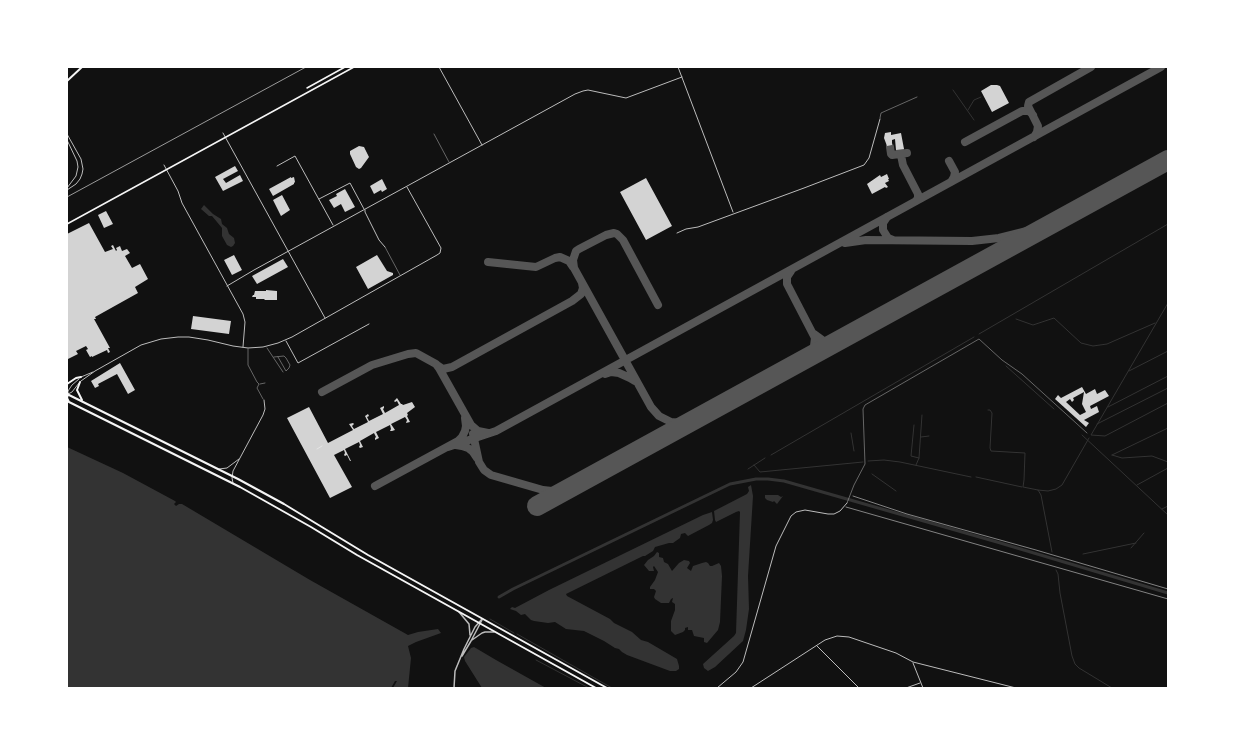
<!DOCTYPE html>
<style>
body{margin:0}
#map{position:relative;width:1235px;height:755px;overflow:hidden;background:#111;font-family:"Roboto Serif",serif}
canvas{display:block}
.frame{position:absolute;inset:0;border:68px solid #fff;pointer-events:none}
</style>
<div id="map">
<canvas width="1235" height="755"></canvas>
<div class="frame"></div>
</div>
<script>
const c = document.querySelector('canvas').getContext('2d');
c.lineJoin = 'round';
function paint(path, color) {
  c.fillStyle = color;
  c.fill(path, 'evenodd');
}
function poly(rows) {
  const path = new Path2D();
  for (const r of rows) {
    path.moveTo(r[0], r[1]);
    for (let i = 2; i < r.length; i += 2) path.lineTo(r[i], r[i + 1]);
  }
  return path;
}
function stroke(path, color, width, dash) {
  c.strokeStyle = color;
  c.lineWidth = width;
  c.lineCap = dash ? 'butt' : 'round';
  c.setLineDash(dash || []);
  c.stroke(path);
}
paint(poly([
 [204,205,213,214,221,219,222,224,227,228,229,234,234,238,235,243,233,246,231,247,227,245,222,236,222,228,212,216,209,216,201,209],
 [67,447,123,473,175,501,176,502,174,504,176,506,179,504,182,504,310,580,408,635,418,632,438,629,441,633,416,642,408,646,411,658,408,688,393,688,397,681,395,681,391,688,67,688],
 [751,485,753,496,748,576,749,609,746,630,743,641,715,667,708,671,704,668,703,664,734,636,736,633,740,512,739,511,736,512,716,522,715,520,714,511,747,494,749,491,748,487],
 [765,495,778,495,781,497,783,496,777,504,774,501,773,502,767,500,765,498],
 [712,512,713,520,712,523,709,525,688,536,685,533,681,534,680,538,673,543,669,543,655,547,653,551,645,556,643,556,566,594,567,596,610,619,614,623,632,632,641,640,648,642,677,659,679,666,679,669,676,671,670,671,627,655,622,652,619,649,615,648,604,641,584,631,566,629,555,622,548,623,534,621,531,620,525,614,521,615,516,611,510,609,512,607,515,608,549,590,703,515],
 [657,552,659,553,659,557,663,558,664,562,668,564,672,571,679,563,684,560,689,561,690,563,687,568,691,571,693,566,702,563,706,562,708,563,710,566,712,566,719,563,721,566,722,576,720,622,718,630,707,643,704,642,704,638,694,636,692,630,688,630,688,627,685,628,685,630,683,632,675,635,671,631,671,621,675,610,675,604,672,602,673,598,671,599,669,603,661,603,655,599,654,597,656,591,654,589,650,589,650,587,655,580,658,572,654,566,653,567,654,571,649,571,644,565,648,560,654,556],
 [474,647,496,660,546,688,482,688,465,661,464,657,471,648]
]), '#333');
stroke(poly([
 [953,90,974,120],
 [968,110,974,100,981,97],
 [1168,303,1091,435,1105,436,1168,403],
 [1016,319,1033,325,1054,318,1081,343,1093,346,1107,344,1155,323],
 [979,334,1168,224],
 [1006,366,1054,409],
 [1129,371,1168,351],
 [1108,407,1168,376],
 [988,410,990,410,992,413,990,448,991,451,1025,453,1024,480,1023,487,1038,490,1041,495,1052,552],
 [1097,424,1168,388],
 [914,425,911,456,919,458],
 [851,433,854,451],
 [1082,435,1168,515],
 [921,437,929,436],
 [771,455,974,337],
 [1112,455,1168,428],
 [1112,455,1122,458,1152,456,1168,462],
 [868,461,884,460,900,462,971,477],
 [754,465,760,472,863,462],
 [916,465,919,458,922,415],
 [748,469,765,458],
 [872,474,896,491],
 [976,477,1022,487],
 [1137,485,1168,468],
 [1038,490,1048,491,1056,489,1062,485,1089,438],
 [1162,509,1168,506],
 [1131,548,1144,533],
 [1083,554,1136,543],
 [1056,570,1058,574,1060,593,1072,656,1075,664,1079,668,1112,688],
 [490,619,514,633],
 [517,634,612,688],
 [536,660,589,688]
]), '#333', 1);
stroke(poly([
 [499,597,513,589,730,484,756,479,768,479,784,481,997,542,1168,593]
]), '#333', 3);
stroke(poly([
 [1034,137,1037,132,1038,126,1028,106,1029,102,1091,67],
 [965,142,1022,111,1029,111,1033,115],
 [890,147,891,154,892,155,907,153],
 [900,150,903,165,918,194,918,198,916,201],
 [949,161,955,172,954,177,951,182],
 [887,217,883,223,883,230,888,238,893,240],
 [845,243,866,240,972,241,999,238,1035,229,1055,221,1078,209],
 [488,262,536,267,555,258,560,257,569,261,573,267],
 [791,271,787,277,787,284,815,338,814,346,812,353,806,358],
 [658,305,623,240,617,234,614,233,606,235,579,249,576,251,573,260,574,268,651,407,659,416,671,422,681,423,693,420],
 [814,334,825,342,830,343,836,342],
 [437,365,443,369,452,367,572,301,581,294,583,288,582,283],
 [605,374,611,372,619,373,630,378,635,381],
 [322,392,372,365,408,354,416,353,436,364,439,368,471,425,478,431,488,433],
 [473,434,479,462,484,470,491,475,543,490,552,491,561,490,572,487],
 [456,445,462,446,468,448,473,452,477,458],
 [448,447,496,431,1161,67],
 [375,486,458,441,462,437,465,431,466,426,465,418]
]), '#565656', 8);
stroke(poly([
 [537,506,1168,160]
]), '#565656', 20);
paint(poly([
 [991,85,997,85,1000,86,1009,103,992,112,981,91],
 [891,132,891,135,901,133,904,149,896,150,895,139,892,140,892,145,887,146,884,138,885,133],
 [359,146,364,147,369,157,361,168,359,169,356,167,350,154,350,151],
 [235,166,238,171,223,179,226,183,240,175,243,181,223,191,215,177],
 [887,174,889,179,888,179,889,181,885,183,888,187,886,188,885,187,872,194,867,184,880,175,881,177],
 [291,177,291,178,294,177,295,182,294,183,294,184,273,196,269,189],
 [646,178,672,226,646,240,620,192],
 [382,179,387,189,382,192,381,190,374,194,370,186],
 [345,189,355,207,345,212,341,204,334,208,329,200,337,196,336,194],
 [282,195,290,210,281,216,273,200],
 [106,211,113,224,104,228,98,215],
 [89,223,105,252,113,249,111,246,113,245,116,251,117,250,116,248,120,246,122,251,127,249,130,253,125,256,132,268,140,264,148,279,135,287,138,293,95,317,96,319,94,319,110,348,108,348,110,352,108,353,107,350,92,357,92,356,90,357,86,350,88,349,86,346,76,351,78,354,68,359,67,359,67,234],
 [234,255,242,270,232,275,224,260],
 [377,255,387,271,393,273,393,275,368,289,356,267],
 [283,259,288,267,257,284,252,276],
 [266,290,277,291,277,300,264,300,265,299,256,299,256,297,252,297,253,295,254,295,255,291,266,291],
 [193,316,231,321,229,334,191,329],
 [120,363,135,390,128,394,117,374,98,384,99,386,95,388,91,381],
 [1082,387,1086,394,1095,389,1097,394,1105,390,1109,396,1090,406,1091,409,1097,406,1099,412,1084,420,1089,423,1086,427,1055,399,1058,395,1061,398],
 [1084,392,1082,404,1086,412,1080,415,1066,402,1070,399,1072,402,1074,400,1073,398],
 [397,398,401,404,402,404,403,405,412,402,415,407,407,413,408,415,407,416,410,422,406,423,407,420,405,417,391,424,395,430,392,431,390,431,391,429,390,425,376,432,379,438,375,440,375,438,376,437,374,433,360,441,363,447,360,448,359,447,360,445,359,442,345,449,351,461,350,461,347,455,345,456,344,455,345,453,344,450,334,455,352,487,330,498,287,418,309,407,328,443,353,430,349,424,353,423,354,424,352,426,354,429,368,422,365,416,368,414,369,416,367,417,369,421,383,414,380,408,384,406,384,408,383,409,385,413,399,405,397,401,395,402,394,401]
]), '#d3d3d3');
stroke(poly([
 [317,449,322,446],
 [853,496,907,514,1036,550,1168,589],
 [846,507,1168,599]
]), '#f5f5f5', 0.5);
stroke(poly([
 [880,118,881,113,917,97],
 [434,134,449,162],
 [385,247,400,275],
 [267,348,283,372],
 [248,349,248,365,257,382,259,384,257,388,263,399],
 [274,357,284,356,286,358,290,365,289,368,286,371,278,357],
 [260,384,265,383],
 [847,503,854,485,865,464,863,409,865,405,979,339,1002,360,1022,374,1087,433]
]), '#bcbcbc', 0.5);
stroke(poly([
 [365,210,365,212,379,240,385,247]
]), '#bcbcbc', 1);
stroke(poly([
 [439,67,482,145],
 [678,67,733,212],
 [223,133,325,318],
 [67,134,81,159,83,169,82,174,80,179,76,184,67,190],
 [67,140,77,161,78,167,76,176,67,188],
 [164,165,178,191,182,203,243,314,245,322,243,347],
 [277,166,295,156,333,225],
 [319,199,350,183,364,209],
 [677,233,686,229,698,227,804,188,864,165,869,158,880,119],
 [227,286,254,270,575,94,583,91,588,90,626,98,682,77],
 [286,341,298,363,369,324],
 [81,377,93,372],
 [81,381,95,371,141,345,161,339,178,337,189,337,208,340,233,346,248,348,263,347,278,343,292,337,437,255,440,253,441,248,407,187],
 [68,393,68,391,72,385,79,379],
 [68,394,72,392,79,383],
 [219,469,227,468,239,459],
 [233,483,232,478,233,471,263,415,265,409,264,400],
 [817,646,859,688],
 [913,663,923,688],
 [717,688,736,672,743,662,776,546,791,516,796,512,805,510,828,514,834,514,840,511,847,503],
 [751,688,825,640,837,636,849,637,896,653,913,662,1016,688],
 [906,688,920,683]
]), '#bcbcbc', 1);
stroke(poly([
 [459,612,469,624,470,635],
 [472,640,482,633,485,632,494,632],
 [462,656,471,641,482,620],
 [454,688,455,671,464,649,475,627,482,619]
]), '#bcbcbc', 1.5);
stroke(poly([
 [307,88,345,67],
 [67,224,354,67]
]), '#f5f5f5', 1.5);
stroke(poly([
 [67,81,82,67],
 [80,382,77,390,82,400],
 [67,384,76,378,81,377],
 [67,394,238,479,284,504,368,555,607,688],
 [68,394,67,398,69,402],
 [67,401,240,487,311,527,357,555,596,688]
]), '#f5f5f5', 2);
stroke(poly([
 [67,197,306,67]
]), '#9a9a9a', 1);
</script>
